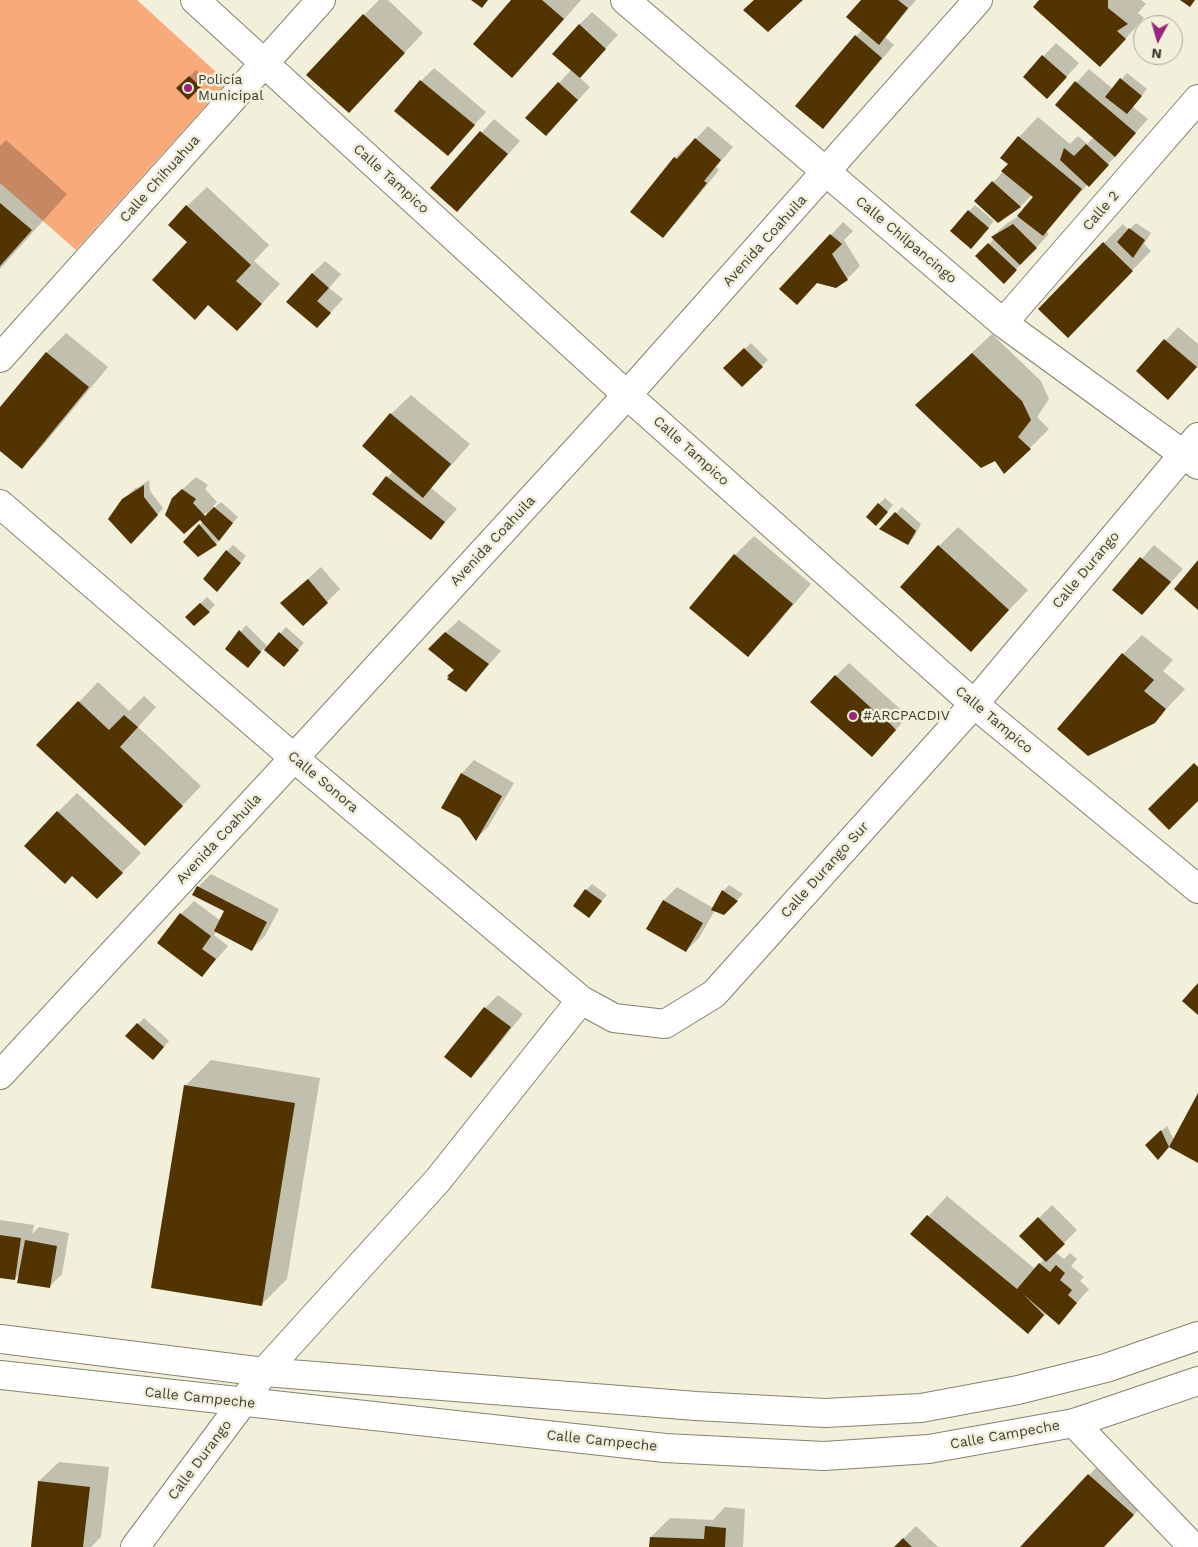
<!DOCTYPE html>
<meta charset="utf-8">
<style>
body{margin:0}
#map{position:relative;width:1198px;height:1547px;overflow:hidden;background:#f2efda;font-family:"Work Sans",sans-serif}
canvas{display:block}
.north{position:absolute;left:1133px;top:15px;width:50px;height:50px;box-sizing:border-box;background:#f2efda;border:1px solid #aaa798;border-radius:50%;rotate:186deg;font-size:14px;font-weight:700;line-height:20px;text-align:center;color:#3e3c34}
.north::after{content:'';display:block;margin:auto;width:18px;height:22px;background:#9a237e;clip-path:polygon(50% 0,100% 100%,50% 72%,0 100%)}
</style>
<div id="map">
<canvas width="1198" height="1547"></canvas>
<div class="north">N</div>
</div>
<script>
const c = document.querySelector('canvas').getContext('2d');
c.lineJoin = 'round';
function paint(path, color) {
  c.fillStyle = color;
  c.fill(path, 'evenodd');
}
function poly(rows) {
  const path = new Path2D();
  for (const r of rows) {
    path.moveTo(r[0], r[1]);
    for (let i = 2; i < r.length; i += 2) path.lineTo(r[i], r[i + 1]);
  }
  return path;
}
function stroke(path, color, width, dash) {
  c.strokeStyle = color;
  c.lineWidth = width;
  c.lineCap = dash ? 'butt' : 'round';
  c.setLineDash(dash || []);
  c.stroke(path);
}
function drawText(font, color, halo, rows, align = 'center') {
  c.font = font + ' "Work Sans",sans-serif';
  c.lineWidth = 5;
  c.setLineDash([]);
  c.textBaseline = 'middle';
  c.strokeStyle = halo;
  c.fillStyle = color;
  for (const [text, x, y, turn = 0] of rows) {
    c.save();
    c.translate(x, y);
    c.rotate((+turn || 0) * Math.PI / 180);
    c.textAlign = isNaN(turn) ? turn : align;
    if (halo) c.strokeText(text, 0, 0);
    c.fillText(text, 0, 0);
    c.restore();
  }
}
paint(poly([
 [0,0,137,0,227,82,76,250,0,183]
]), '#f8aa7b');
paint(poly([
 [379,0,388,0,423,33,368,92,364,15],
 [513,0,581,0,531,57,512,76],
 [863,0,916,0,885,37,894,45,835,114,822,127,856,36,863,29],
 [1040,0,1141,0,1146,4,1138,13,1144,18,1119,46],
 [592,12,618,35,579,77,590,87,546,135,559,83,572,69,579,25],
 [1056,43,1079,63,1047,98,1024,77],
 [434,68,486,112,448,154,421,81],
 [1089,69,1113,89,1127,73,1147,89,1133,107,1148,119,1120,150,1121,151,1088,184,1046,231,1049,234,1004,282,977,256,995,238,993,236,1006,224,1019,216,1035,197,1032,195,1021,206,998,221,976,201,1010,164,1019,137,1038,117,1070,144,1078,136,1087,144,1094,137,1056,105],
 [196,70,206,80,188,98,178,88],
 [494,119,520,141,470,197,432,188],
 [708,126,733,147,716,167,719,170,676,223,663,236,675,158,688,145,689,146],
 [6,140,67,194,0,269,0,146],
 [207,187,269,245,254,261,280,284,237,330,189,242,187,206],
 [975,205,994,221,977,241,969,211],
 [843,222,853,231,844,240,860,266,847,279,818,282,781,289],
 [1136,223,1151,233,1144,244,1151,251,1088,316,1104,243,1123,224,1129,230],
 [325,261,341,274,329,288,343,299,317,327,312,274],
 [1178,327,1198,344,1198,366,1168,398,1138,371],
 [66,333,108,367,41,448,22,467,0,449,0,409,47,352],
 [992,334,1041,381,1049,399,1037,417,1049,429,1030,448,936,386],
 [751,343,768,360,742,385,725,368],
 [411,395,470,444,431,488,457,509,431,538,374,493,393,471,391,414],
 [196,477,208,485,205,489,217,502,213,506,214,508,221,502,238,517,216,544,200,525,208,514,206,513,184,533,173,498],
 [149,480,150,491,163,508,150,524,123,500,136,487,137,488],
 [885,498,893,505,882,518,879,504],
 [902,507,921,524,914,537,908,544,896,513],
 [958,527,1028,590,971,650,939,546],
 [754,536,811,584,767,636,748,655,735,555],
 [233,545,246,556,223,584,227,551],
 [1154,545,1183,569,1142,614,1114,590],
 [321,567,340,589,327,602,281,603],
 [207,597,215,605,195,625,187,617],
 [459,620,501,651,466,690,442,636],
 [246,625,268,647,286,627,304,643,284,665,264,648,254,660,226,649],
 [1142,635,1173,660,1163,671,1185,689,1154,722,1123,654],
 [849,663,908,716,885,742,836,676],
 [98,682,129,711,144,696,156,707,138,727,201,786,164,825,38,745],
 [474,760,514,783,488,827,476,839,462,773],
 [77,793,141,853,117,878,58,812],
 [211,874,279,909,265,936,252,949,217,931,214,935,228,946,202,976,159,943,181,914,194,901,221,921,226,911,198,887],
 [592,884,607,895,589,916,586,890],
 [729,885,743,894,724,913,715,910,699,938,686,951,648,929,664,900,677,887,713,908,723,891],
 [498,995,523,1014,484,1063,471,1076,446,1057,485,1008],
 [144,1018,169,1041,159,1052,138,1024],
 [211,1060,320,1078,287,1279,262,1304,185,1086],
 [1198,1096,1198,1161,1169,1146,1164,1152,1152,1139,1167,1126,1174,1140],
 [947,1196,1035,1269,1044,1259,1021,1236,1052,1205,1077,1230,1055,1252,1064,1259,1070,1253,1077,1259,1071,1266,1084,1277,1080,1281,1089,1289,1059,1323,1047,1313,1028,1332,912,1234],
 [0,1220,34,1225,32,1234,39,1227,69,1233,62,1274,49,1287,20,1273,15,1279,0,1277],
 [1108,1455,1152,1495,1104,1547,1022,1547],
 [59,1462,109,1467,101,1537,91,1547,32,1547,39,1481],
 [725,1507,745,1509,743,1547,650,1547,651,1537,670,1518,713,1520],
 [916,1526,938,1547,895,1547]
]), '#0003');
paint(poly([
 [471,0,488,0,482,8],
 [511,0,542,0,564,19,512,78,473,44],
 [754,0,803,0,768,32,743,10],
 [861,0,898,0,908,8,879,45,846,17],
 [1039,0,1108,0,1108,8,1128,24,1117,31,1126,39,1100,67,1033,7],
 [1180,0,1195,0,1190,7],
 [363,14,405,53,349,113,306,75],
 [579,24,606,49,580,78,552,54],
 [855,35,882,58,823,129,795,106],
 [1042,55,1067,77,1047,99,1023,77],
 [189,76,201,87,188,100,176,88],
 [1120,78,1142,96,1127,114,1105,97],
 [420,80,475,125,448,156,394,111],
 [1075,81,1136,133,1115,157,1055,105],
 [558,82,578,100,546,136,525,118],
 [480,131,508,154,457,212,430,188],
 [1018,136,1082,189,1043,236,1017,216,1033,197,1001,171,1008,164,1000,158],
 [695,138,721,160,704,181,707,183,663,238,630,212,674,157,677,159],
 [1086,144,1109,165,1089,187,1060,160,1064,148,1074,156],
 [992,181,1021,207,998,223,974,201],
 [0,203,32,230,0,266],
 [186,205,251,265,236,281,262,304,237,331,208,305,195,320,152,280,187,242,168,225],
 [968,210,989,228,971,249,950,231],
 [1013,224,1037,248,1020,265,991,237],
 [1129,228,1145,240,1133,258,1117,242],
 [830,234,842,244,832,254,848,280,836,288,817,283,797,305,779,289],
 [1103,242,1133,271,1068,338,1038,309],
 [988,243,1017,270,1004,284,975,256],
 [312,273,329,288,317,301,331,313,317,328,286,302],
 [1164,339,1197,367,1168,400,1136,371],
 [744,348,763,367,742,387,723,368],
 [46,352,89,387,22,469,0,451,0,407],
 [972,353,1022,401,1031,420,1018,437,1031,449,1004,474,995,461,981,468,915,405],
 [390,413,451,464,423,498,362,446],
 [386,476,445,522,431,540,372,494],
 [144,485,144,497,158,515,131,544,108,519,122,499],
 [182,489,196,499,193,503,205,516,214,507,233,523,219,541,200,520,184,534,165,515,172,498],
 [878,503,888,512,876,526,866,517],
 [895,512,916,531,908,545,879,529],
 [199,524,217,545,198,557,183,542],
 [938,545,1009,610,971,652,900,587],
 [226,550,241,563,217,592,203,579],
 [734,554,793,604,748,657,689,608],
 [1140,557,1171,582,1142,615,1112,590],
 [1198,560,1198,610,1174,589],
 [308,579,328,603,303,626,280,603],
 [200,603,210,612,194,626,185,617],
 [239,630,261,652,248,668,225,649],
 [279,632,299,650,284,667,264,650],
 [445,632,489,664,466,692,447,679,449,677,447,676,454,670,428,649],
 [1122,653,1154,680,1144,691,1166,709,1155,723,1088,756,1057,729],
 [835,675,880,716,882,715,896,730,872,757,810,702],
 [78,701,109,730,124,715,138,727,120,747,183,806,145,846,36,745],
 [1194,763,1198,767,1198,801,1169,830,1148,809],
 [461,773,502,796,476,841,460,818,441,808],
 [57,811,123,873,97,899,72,876,65,884,24,846],
 [197,886,267,922,252,951,214,931,224,911,192,895],
 [585,889,602,901,589,918,573,906],
 [722,890,738,901,724,915,711,910],
 [663,900,703,923,686,952,646,929],
 [180,913,211,936,202,949,216,959,202,977,157,943],
 [1198,983,1198,1015,1182,1001],
 [484,1007,511,1027,471,1078,444,1057],
 [137,1023,164,1047,153,1060,125,1036],
 [184,1085,295,1103,262,1306,151,1288],
 [1198,1093,1198,1163,1169,1147],
 [1161,1130,1169,1147,1158,1160,1145,1145],
 [927,1215,1017,1289,1039,1263,1050,1272,1056,1265,1065,1273,1060,1280,1072,1290,1068,1295,1077,1303,1059,1325,1023,1294,1044,1315,1028,1334,910,1234],
 [1038,1217,1065,1244,1046,1262,1019,1236],
 [0,1235,21,1238,15,1280,0,1278],
 [25,1240,57,1246,50,1288,17,1283],
 [1088,1474,1134,1515,1104,1547,1020,1547],
 [38,1481,90,1487,83,1547,31,1547],
 [705,1526,726,1528,725,1547,649,1547,650,1537,704,1539],
 [903,1538,912,1547,894,1547]
]), '#513400');
const minor = poly([
 [625,0,1003,323,1198,465],
 [1003,323,1198,99],
 [0,358,321,0],
 [0,504,294,758,581,1000,614,1018,665,1024,714,994,974,704,1198,437],
 [0,1075,294,758,627,395,978,0],
 [1074,1423,1193,1547],
 [135,1547,243,1402,264,1372,438,1180,581,1000]
]);
const tertiary = poly([
 [195,0,627,395,974,704,1198,889]
]);
const secondary = poly([
 [0,1339,264,1372,696,1406,825,1413,921,1408,1018,1390,1106,1368,1198,1336],
 [0,1375,665,1448,824,1456,929,1449,1074,1423,1198,1381]
]);
stroke(minor, '#85826f', 30);
stroke(tertiary, '#85826f', 30);
stroke(secondary, '#85826f', 30);
stroke(minor, '#fff', 28);
stroke(tertiary, '#fff', 28);
stroke(secondary, '#fff', 28);
for (const [x, y, r, color] of [
 [188,88,5,"#9a237e"],
 [853,716,5,"#9a237e"]
]) {
  const dot = new Path2D();
  dot.arc(x, y, r, 0, 2 * Math.PI);
  c.fillStyle = color;
  c.fill(dot);
  stroke(dot, '#f2efda', 2);
}
drawText('14px', '#3e3c34', '#f2efda', [
 ["Policía",198,80],
 ["Municipal",198,96],
 ["#ARCPACDIV",863,716]
], 'left');
drawText('14px', '#3e3c34', '#f2efda', [
 ["Calle Chihuahua",160,179,-48],
 ["Calle Tampico",391,179,42],
 ["Calle 2",1101,211,-49],
 ["Calle Chilpancingo",906,240,40],
 ["Avenida Coahuila",765,241,-48],
 ["Calle Tampico",691,451,42],
 ["Avenida Coahuila",493,541,-47],
 ["Calle Durango",1086,570,-50],
 ["Calle Tampico",994,720,40],
 ["Calle Sonora",323,782,40],
 ["Avenida Coahuila",219,839,-47],
 ["Calle Durango Sur",825,870,-48],
 ["Calle Campeche",200,1398,6],
 ["Calle Campeche",1005,1435,-10],
 ["Calle Campeche",602,1441,6],
 ["Calle Durango",200,1460,-53]
]);
</script>
